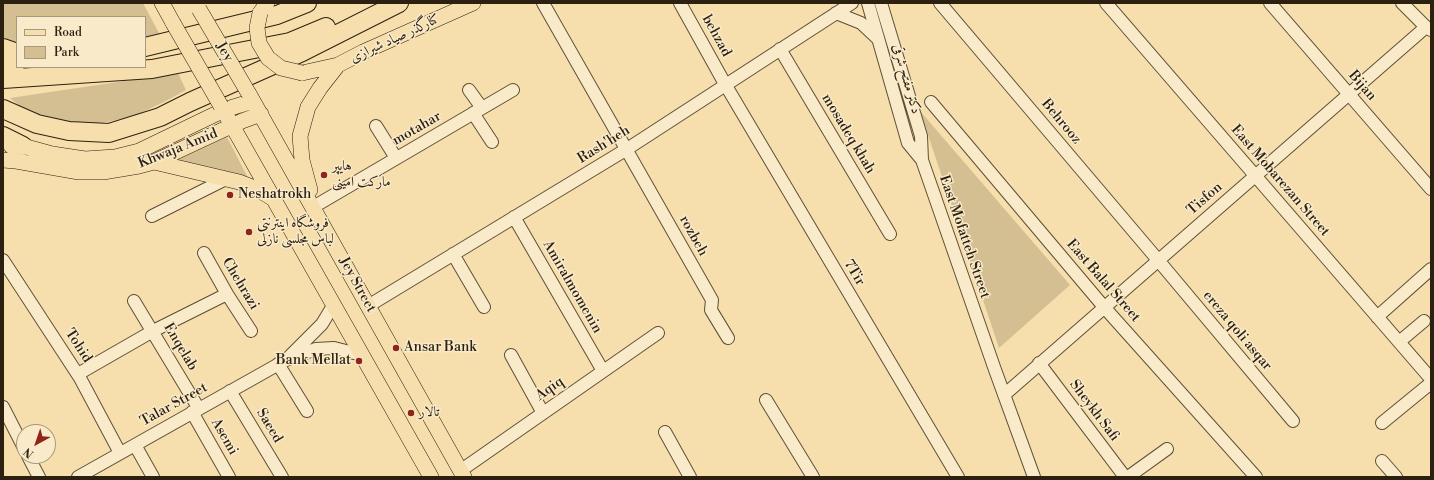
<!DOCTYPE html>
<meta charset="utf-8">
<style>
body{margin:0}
#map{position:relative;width:1434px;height:480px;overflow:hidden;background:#f6dfad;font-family:"Libre Bodoni",serif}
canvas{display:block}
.frame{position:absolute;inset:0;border:4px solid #2c2011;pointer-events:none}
.legend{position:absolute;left:16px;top:16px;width:130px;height:52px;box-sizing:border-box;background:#f9eaca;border:1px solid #a79980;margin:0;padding:5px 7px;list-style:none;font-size:12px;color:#2c2011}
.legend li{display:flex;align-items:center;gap:8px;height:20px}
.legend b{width:20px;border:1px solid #a79980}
.north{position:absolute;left:16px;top:424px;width:40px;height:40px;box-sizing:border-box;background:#f9eaca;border:1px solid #a79980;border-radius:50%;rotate:220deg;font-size:11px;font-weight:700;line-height:16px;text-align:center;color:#2c2011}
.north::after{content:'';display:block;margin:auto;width:14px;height:18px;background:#8f2418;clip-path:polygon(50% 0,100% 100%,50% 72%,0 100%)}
</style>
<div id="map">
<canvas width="1434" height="480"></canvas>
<div class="frame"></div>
<ul class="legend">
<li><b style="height:5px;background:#f6dfad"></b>Road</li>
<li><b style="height:11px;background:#d4bf92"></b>Park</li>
</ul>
<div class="north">N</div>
</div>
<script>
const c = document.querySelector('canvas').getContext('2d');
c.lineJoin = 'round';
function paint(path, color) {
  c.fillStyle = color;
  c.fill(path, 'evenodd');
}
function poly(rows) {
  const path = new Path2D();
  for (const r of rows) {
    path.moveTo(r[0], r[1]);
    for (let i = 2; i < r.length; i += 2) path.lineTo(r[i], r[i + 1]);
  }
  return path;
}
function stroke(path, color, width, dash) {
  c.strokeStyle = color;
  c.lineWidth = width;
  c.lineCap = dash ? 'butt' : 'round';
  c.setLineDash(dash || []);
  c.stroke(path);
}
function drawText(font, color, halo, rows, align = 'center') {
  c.font = font + ' "Libre Bodoni",Amiri,serif';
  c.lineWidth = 3;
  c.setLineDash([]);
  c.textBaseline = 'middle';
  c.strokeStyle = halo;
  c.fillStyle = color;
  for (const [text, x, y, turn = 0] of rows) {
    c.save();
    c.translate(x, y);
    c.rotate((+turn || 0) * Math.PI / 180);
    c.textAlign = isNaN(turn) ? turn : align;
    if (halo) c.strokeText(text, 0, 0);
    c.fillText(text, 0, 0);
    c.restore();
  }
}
paint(poly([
 [3,3,143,3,160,35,145,38,145,17,17,17,17,43,13,42,3,37],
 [178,73,186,90,164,102,134,116,102,123,70,125,32,116,10,98],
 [920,111,1070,285,999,348],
 [227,137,249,180,175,161]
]), '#d4bf92');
const minor = poly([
 [543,3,712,300,711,310,728,338],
 [680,3,725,84,958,477],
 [868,3,908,143,922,160],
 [881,3,921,136,922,160,994,367,1034,477],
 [940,3,1158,260,1293,421],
 [1106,3,1431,379],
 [1270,3,1431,189],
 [1402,3,1426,27,1431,30],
 [836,13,861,23,878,39],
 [780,49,890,234],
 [469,90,482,108],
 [931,102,1104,307,1256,477],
 [473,113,492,142],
 [376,126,396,158],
 [315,206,513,90],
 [152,216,226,179],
 [514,217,603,371],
 [204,253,227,294,251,331],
 [453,254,484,307],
 [3,260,80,378,120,453],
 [134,301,199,409],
 [368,306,627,149,852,3],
 [1377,317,1431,269],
 [1399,342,1424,321],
 [511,355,543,413],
 [290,356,322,324,334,304],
 [1039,363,1125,477],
 [278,364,307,411],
 [78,374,153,331,227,294],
 [230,391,282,477],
 [1004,395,1426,27],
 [766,400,813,477],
 [3,407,24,448],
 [192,412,229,477],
 [1382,423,1431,383],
 [665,432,690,477],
 [135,445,153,477],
 [28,456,39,477],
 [1382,461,1396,477],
 [460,471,658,333],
 [78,477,286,360,316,349,334,348,362,355],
 [1128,477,1167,449]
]);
const major = poly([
 [162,3,173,23],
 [260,13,267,3],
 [302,73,338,65,363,52,473,3],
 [249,94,464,477],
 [221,106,431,477],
 [11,146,23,146,52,154,85,159,115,157,139,151,224,110,253,101],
 [3,160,16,161,79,172,103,172,139,166,154,162,242,121,261,114],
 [154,162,239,182,257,189,272,198],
 [310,190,302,160,300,136,308,107,320,88,338,65]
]);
const highway = poly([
 [145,47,277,15,307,3],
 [3,48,17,53],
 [3,63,17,62],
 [3,79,152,69,290,42,326,27],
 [3,109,37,124,69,131,109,133,160,117,190,102,302,52,399,3],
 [3,136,23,146]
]);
stroke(minor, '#5e5038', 14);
stroke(major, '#2c2011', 16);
stroke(highway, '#2c2011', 20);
stroke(minor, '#f9eaca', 12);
stroke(major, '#f6dfad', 15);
stroke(highway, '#f6dfad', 18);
const majorBridge = poly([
 [199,9,249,94],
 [260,13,257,28,259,43,268,58,281,68,302,73],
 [173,23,221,106]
]);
stroke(majorBridge, '#2c2011', 16, []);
stroke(majorBridge, '#f6dfad', 15);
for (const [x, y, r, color] of [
 [324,175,4,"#8f2418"],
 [230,195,4,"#8f2418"],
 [249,232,4,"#8f2418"],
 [396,348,4,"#8f2418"],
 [359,361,4,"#8f2418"],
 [411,413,4,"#8f2418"]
]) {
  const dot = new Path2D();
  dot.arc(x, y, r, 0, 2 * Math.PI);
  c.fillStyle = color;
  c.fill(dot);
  stroke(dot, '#f9eaca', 1.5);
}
drawText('14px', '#2c2011', '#f9eaca', [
 ["behzad",716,36,61],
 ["کنارگذر صیاد شیرازی",395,39,-25],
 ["Jey",224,52,59],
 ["دکتر مفتح شرقی",906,79,74],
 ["Bijan",1362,86,49],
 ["Behrooz",1061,122,50],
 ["motahar",417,129,-30],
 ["mosadeq khah",848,134,59],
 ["Rash'heh",604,145,-32],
 ["Khwaja Amid",178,149,-22],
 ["East Mobarezan Street",1280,181,49],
 ["Tisfon",1205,199,-41],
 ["rozbeh",693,236,61],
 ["East Mofatteh Street",964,237,71],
 ["7Tir",854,273,59],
 ["East Balal Street",1103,281,49],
 ["Chehrazi",240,284,59],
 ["Jey Street",357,285,61],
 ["Amiralmomenin",572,287,60],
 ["ereza qoli asqar",1237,331,50],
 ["Tohid",78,346,57],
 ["Enqelab",180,347,59],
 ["Aqiq",550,389,-35],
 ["Talar Street",174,405,-29],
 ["Sheykh Safi",1094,411,53],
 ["Saeed",269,426,59],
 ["Asemi",224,437,60]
]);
drawText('14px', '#2c2011', '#f9eaca', [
 ["هایپر",332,167],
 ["مارکت امینی",332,183],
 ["Neshatrokh",238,195],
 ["فروشگاه اینترنتی",257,224],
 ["لباس مجلسی نازلی",257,240],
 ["Ansar Bank",404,348],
 ["Bank Mellat",351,361,"right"],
 ["تالار",419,413]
], 'left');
</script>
